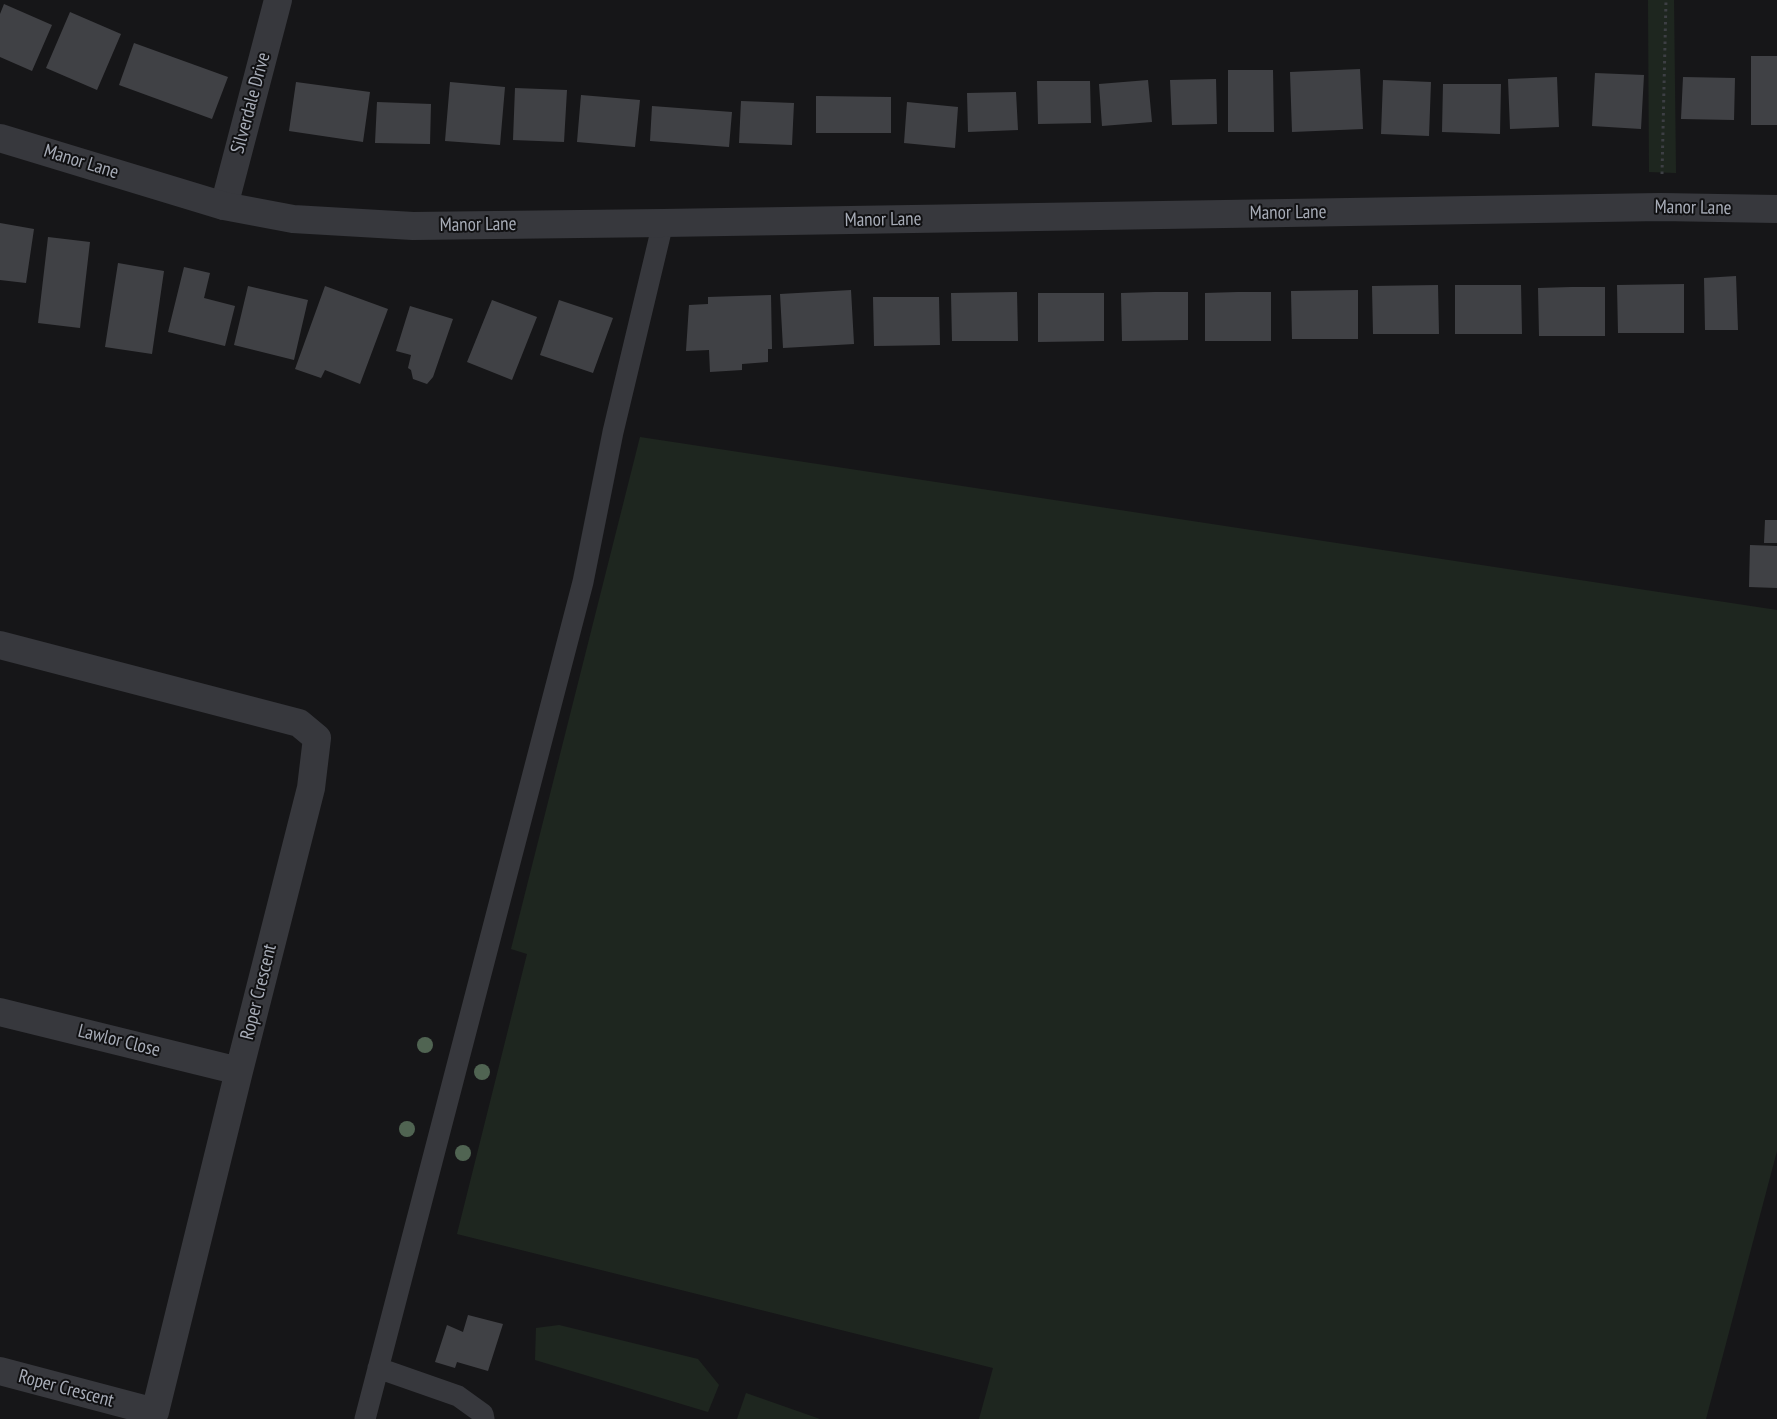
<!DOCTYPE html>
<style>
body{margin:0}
canvas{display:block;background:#161618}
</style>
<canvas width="1777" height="1419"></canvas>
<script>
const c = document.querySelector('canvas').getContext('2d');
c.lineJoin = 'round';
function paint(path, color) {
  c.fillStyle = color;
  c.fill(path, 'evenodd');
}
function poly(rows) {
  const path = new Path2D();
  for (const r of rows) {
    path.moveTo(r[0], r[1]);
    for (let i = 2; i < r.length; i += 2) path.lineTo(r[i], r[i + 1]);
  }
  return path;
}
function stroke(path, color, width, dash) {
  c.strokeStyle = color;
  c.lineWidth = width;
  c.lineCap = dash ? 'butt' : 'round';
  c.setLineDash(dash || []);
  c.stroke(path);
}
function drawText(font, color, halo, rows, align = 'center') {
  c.font = font + ' "PT Sans Narrow",sans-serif';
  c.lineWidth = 4;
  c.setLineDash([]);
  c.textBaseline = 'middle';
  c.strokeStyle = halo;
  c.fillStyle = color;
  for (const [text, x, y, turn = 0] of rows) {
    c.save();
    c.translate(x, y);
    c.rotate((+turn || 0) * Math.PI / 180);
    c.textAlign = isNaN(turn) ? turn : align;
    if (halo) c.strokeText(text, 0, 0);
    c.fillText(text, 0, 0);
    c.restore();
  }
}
paint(poly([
 [1648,0,1674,0,1676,173,1649,172],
 [640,437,1777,610,1777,1151,1706,1419,979,1419,993,1368,457,1234,527,954,511,949],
 [559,1325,698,1359,719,1385,708,1412,535,1360,536,1328],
 [746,1393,820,1419,737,1419]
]), '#1e261f');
paint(poly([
 [4,4,52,25,32,71,0,57,0,14],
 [70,12,121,34,97,90,46,68],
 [134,43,228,77,212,119,119,85],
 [1751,56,1777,56,1777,125,1751,125],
 [1360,69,1363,129,1292,132,1290,72],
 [1228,70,1273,70,1274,132,1228,132],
 [1595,73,1644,75,1641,129,1592,126],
 [1557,77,1559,127,1510,129,1508,79],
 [1683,77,1735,78,1734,120,1681,119],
 [1216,79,1217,124,1172,125,1170,80],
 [1148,80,1152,122,1102,126,1099,84],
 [1383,80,1431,82,1429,136,1381,134],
 [1037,81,1090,81,1091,123,1038,124],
 [296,82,370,92,363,142,289,131],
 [450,82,505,87,500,145,445,141],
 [1443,84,1501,84,1500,134,1442,132],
 [515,88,567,90,564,142,513,140],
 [1016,92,1018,130,968,132,967,93],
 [581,95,640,100,635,147,577,142],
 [816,96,891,97,891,133,816,133],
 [741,101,794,103,792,145,739,143],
 [377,102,431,104,430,144,375,143],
 [907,102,958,107,955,148,904,143],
 [652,106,732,112,729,147,650,141],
 [0,223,34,229,26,283,0,280],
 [48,237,90,242,80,328,38,323],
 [118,263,164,271,152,354,105,347],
 [184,267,210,273,204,298,235,306,225,346,168,332],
 [1736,276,1738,330,1705,330,1704,278],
 [1684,284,1684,333,1618,333,1617,285],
 [1438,285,1439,334,1373,334,1372,286],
 [1455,285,1521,285,1522,334,1455,334],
 [248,286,308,300,294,360,234,345],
 [325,286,388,309,360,384,325,370,321,378,295,369],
 [1572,287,1605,287,1605,336,1539,336,1538,288],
 [851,290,854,344,783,348,780,294],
 [1358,290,1358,339,1292,339,1291,291],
 [1017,292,1018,341,952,341,951,293],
 [1155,292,1188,292,1188,340,1122,341,1121,293],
 [1238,292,1271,292,1271,341,1205,341,1205,293],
 [1038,293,1104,293,1104,341,1038,342],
 [771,295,772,349,768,349,768,362,742,364,742,370,710,372,709,350,686,351,689,305,708,304,708,297],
 [873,297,939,297,940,345,874,346],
 [492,300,537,317,512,380,467,362],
 [559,300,613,318,593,373,540,355],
 [410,306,453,319,433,377,427,384,413,379,411,370,408,368,411,355,396,351],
 [1765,520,1777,520,1777,543,1764,543],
 [1750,545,1777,546,1777,588,1749,587],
 [468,1315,503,1324,488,1371,457,1362,455,1368,435,1362,447,1325,463,1332]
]), '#404145');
stroke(poly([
 [1662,174,1666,0]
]), '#3d3f44', 3, [2.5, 4]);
stroke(poly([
 [378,1368,458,1396,483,1414,484,1419],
 [365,1419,583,582,613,432,663,223]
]), '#37383d', 21);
stroke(poly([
 [224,206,278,0],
 [0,645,299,723,317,738,311,788,239,1071,155,1412,0,1371],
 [0,1012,239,1071]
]), '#37383d', 28);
stroke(poly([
 [0,138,224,206,293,219,413,226,663,223,1661,207,1777,209]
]), '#37383d', 28);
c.fillStyle = '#506452';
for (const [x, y] of [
 [425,1045],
 [482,1072],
 [407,1129],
 [463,1153]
]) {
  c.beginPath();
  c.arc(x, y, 8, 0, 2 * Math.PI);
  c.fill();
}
drawText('19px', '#a8adb8', '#111113', [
 ["Silverdale Drive",251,103,-75],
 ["Manor Lane",81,162,17],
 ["Manor Lane",1693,208,1],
 ["Manor Lane",1288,213,-1],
 ["Manor Lane",883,220,-1],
 ["Manor Lane",478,225,-1],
 ["Roper Crescent",259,992,-76],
 ["Lawlor Close",119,1041,14],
 ["Roper Crescent",66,1389,15]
]);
</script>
